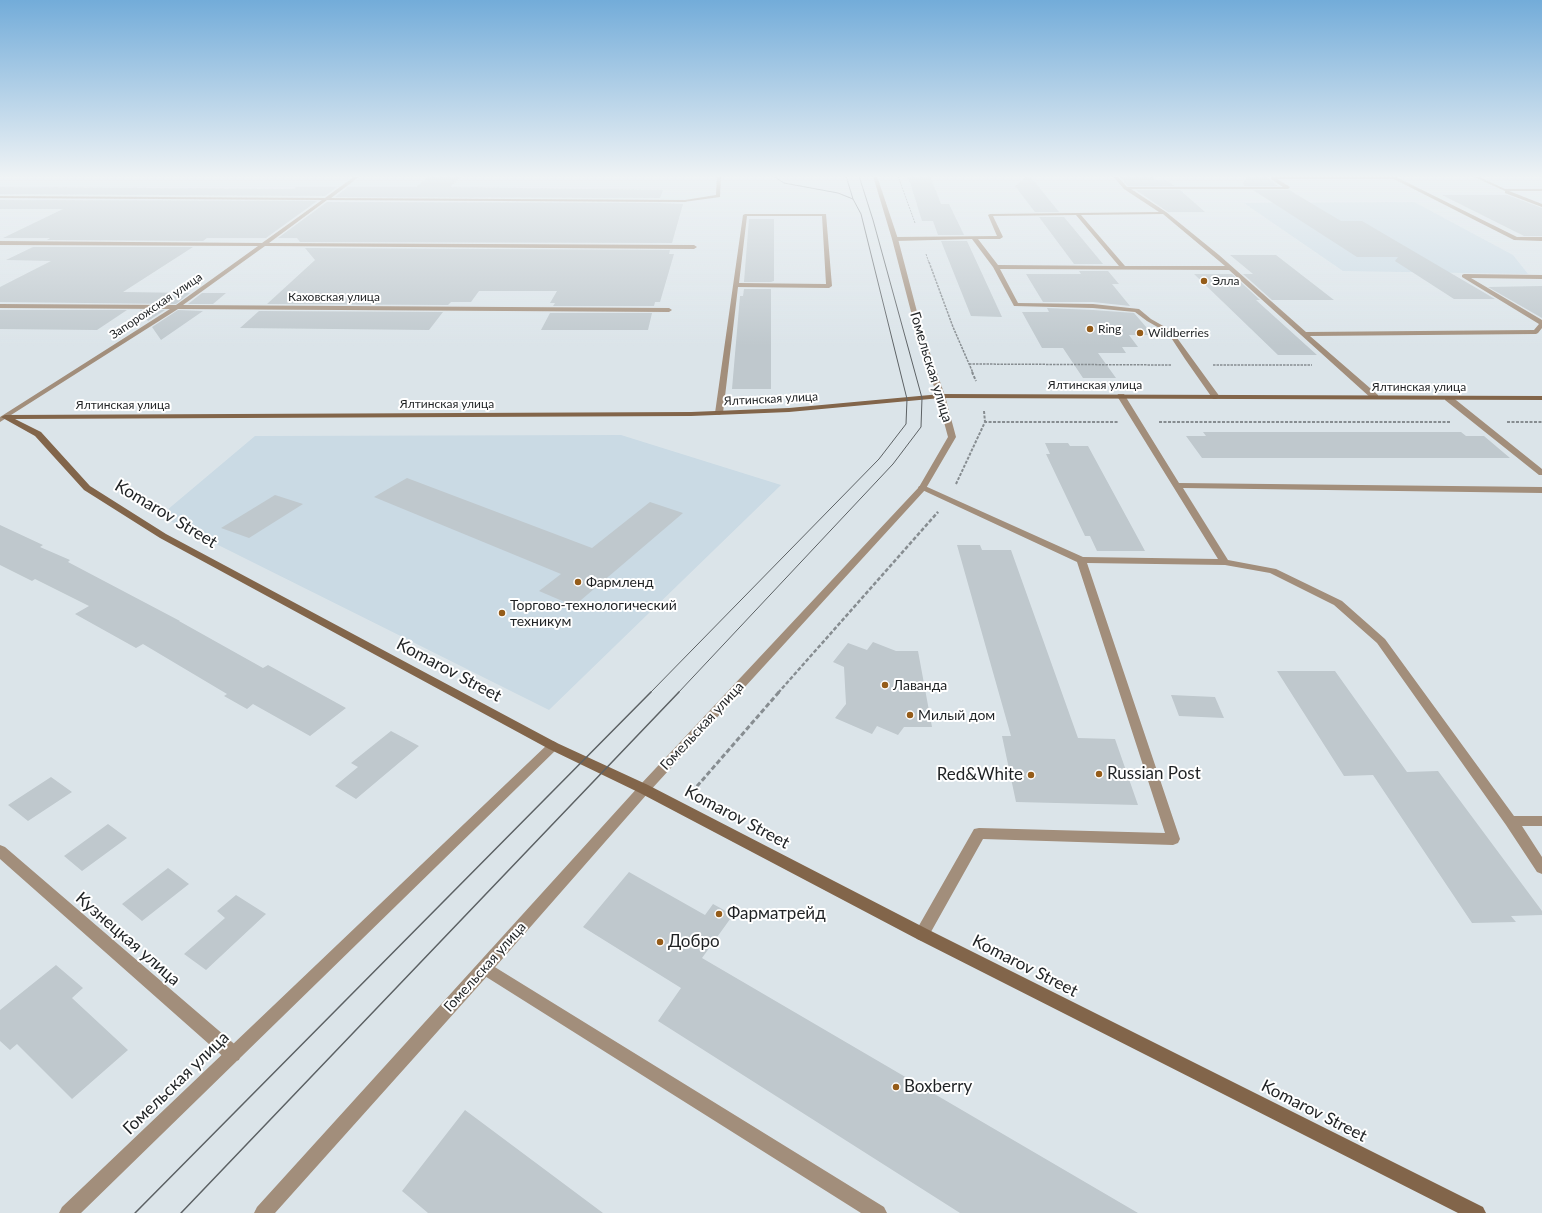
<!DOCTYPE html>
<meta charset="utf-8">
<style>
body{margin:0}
canvas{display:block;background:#dbe4e9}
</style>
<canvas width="1542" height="1213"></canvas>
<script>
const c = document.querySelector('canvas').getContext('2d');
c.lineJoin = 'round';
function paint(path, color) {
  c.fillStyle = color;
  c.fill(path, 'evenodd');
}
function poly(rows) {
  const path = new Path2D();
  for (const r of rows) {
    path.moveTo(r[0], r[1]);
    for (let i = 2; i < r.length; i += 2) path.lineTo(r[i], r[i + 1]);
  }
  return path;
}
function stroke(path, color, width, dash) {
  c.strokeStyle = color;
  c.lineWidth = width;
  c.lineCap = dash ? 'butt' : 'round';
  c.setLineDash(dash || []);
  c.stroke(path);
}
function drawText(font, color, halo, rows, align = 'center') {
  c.font = font + ' Lato,sans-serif';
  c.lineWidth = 4;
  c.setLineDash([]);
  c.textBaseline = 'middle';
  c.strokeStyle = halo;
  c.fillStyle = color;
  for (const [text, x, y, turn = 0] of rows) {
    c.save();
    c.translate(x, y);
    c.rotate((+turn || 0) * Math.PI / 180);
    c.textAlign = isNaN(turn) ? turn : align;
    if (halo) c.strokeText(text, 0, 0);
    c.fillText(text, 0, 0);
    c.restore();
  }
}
paint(poly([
 [1414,202,1513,255,1528,274,1343,271,1244,203],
 [621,435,781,485,549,710,160,516,255,436]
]), '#cadae4');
paint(poly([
 [430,176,462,176,450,187,663,190,660,198,335,197,348,187,416,187],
 [908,176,930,176,941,204,949,204,964,235,938,235,933,221,922,221],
 [1028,176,1030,176,1059,212,1035,212,1015,186],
 [1119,176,1150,176,1155,180,1167,180,1174,186,1128,186],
 [1248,176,1265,176,1278,186,1245,186,1243,184],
 [0,187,294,189,296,187,337,187,325,196,0,194],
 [1136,190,1180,190,1205,212,1168,212],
 [1253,190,1289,190,1341,221,1362,221,1495,299,1454,299,1395,261,1398,257,1357,257],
 [1442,195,1507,195,1542,208,1542,236,1524,236],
 [0,200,317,201,266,238,207,238,203,241,47,240,50,238,3,238,63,209,0,209],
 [327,202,658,203,683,204,672,243,300,242,297,238,278,238],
 [1039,217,1064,217,1103,264,1074,264],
 [749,219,774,219,774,281,771,282,744,282],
 [941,241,967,241,1002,317,971,316],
 [33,247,193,247,123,292,190,293,176,304,0,302,0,287,51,261,6,260],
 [305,248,670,250,669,254,674,254,660,302,655,302,654,306,553,306,555,303,550,303,557,291,479,291,471,302,451,302,448,305,267,304,315,260],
 [1230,255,1276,255,1334,300,1272,300,1243,274,1253,274],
 [1079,271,1108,271,1119,284,1112,284,1130,306,1093,302,1043,302,1026,274,1081,274],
 [1194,274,1232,274,1260,300,1256,300,1317,355,1278,355],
 [1542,286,1542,318,1488,287],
 [744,289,771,289,771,389,732,389,740,296,743,296],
 [202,293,226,293,213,304,188,304],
 [1047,308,1093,310,1134,313,1153,335,1129,335,1138,347,1122,347,1126,353,1098,353,1116,378,1083,378,1063,348,1042,348,1022,312,1049,312],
 [0,310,127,310,97,330,0,329],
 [140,310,165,310,148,321],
 [178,310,203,311,161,340,152,327],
 [259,311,443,312,429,330,240,328],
 [550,313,652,313,648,330,541,330],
 [1203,432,1461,432,1466,436,1484,436,1510,458,1202,458,1186,436,1206,436],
 [1045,443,1068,443,1070,446,1088,446,1145,551,1097,551,1090,536,1085,536,1046,454,1050,454],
 [407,478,592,548,650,502,683,513,574,606,539,591,561,574,374,497],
 [275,495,303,504,249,538,221,528],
 [0,525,43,545,40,547,70,560,68,562,180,621,179,621,263,668,268,665,346,708,310,736,253,704,247,709,224,696,227,694,143,644,136,648,75,614,89,606,35,579,32,581,0,565],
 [957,545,980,545,982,550,1011,550,1078,738,1115,739,1138,805,1016,802,1002,736,1011,736],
 [873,642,896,651,918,651,932,727,904,727,898,735,877,726,872,734,835,718,846,704,844,667,833,662,848,643,867,650],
 [1277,671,1335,671,1407,772,1438,771,1542,911,1542,915,1511,916,1516,922,1472,923,1373,775,1344,776],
 [1171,695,1215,697,1224,718,1179,716],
 [391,731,419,746,356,799,335,786,358,767,351,763],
 [51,777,72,792,28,821,8,805],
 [108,824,127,838,82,871,64,856],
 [168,868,189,884,142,921,122,904],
 [629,872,705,915,713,904,733,915,702,958,1138,1213,960,1213,658,1021,681,988,583,927],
 [236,895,266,914,206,970,184,954,225,918,217,911],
 [56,965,83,988,72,998,128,1050,72,1099,17,1044,10,1050,0,1041,0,1010],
 [465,1110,603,1213,428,1213,402,1191]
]), '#bfc8cd');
stroke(poly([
 [898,176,915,223],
 [926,254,929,263]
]), '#878d91', 1, [2, 1]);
stroke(poly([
 [929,262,953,327,973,373],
 [969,364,1172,365],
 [1213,365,1312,365]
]), '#878d91', 1.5, [2.5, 1]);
stroke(poly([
 [972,372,976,381],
 [984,411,985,422],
 [1159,422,1450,422],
 [1507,422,1542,422],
 [956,484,985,422,1118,422],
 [937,513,938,512]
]), '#878d91', 2, [3, 1.5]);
stroke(poly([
 [778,693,938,512]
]), '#878d91', 2.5, [4, 2]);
stroke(poly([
 [692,792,779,692]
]), '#878d91', 3, [5, 2.5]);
paint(poly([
 [717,176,721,176,720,197,683,202,685,200,716,195,717,176],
 [1113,176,1117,176,1127,187,1283,187,1271,179,1271,177,1396,177,1517,237,1542,237,1542,241,1514,240,1394,179,1277,179,1290,187,1288,189,1131,189,1166,212,1219,255,1306,332,1534,330,1539,324,1462,277,1462,275,1464,274,1542,275,1542,279,1471,278,1542,320,1542,328,1538,333,1536,334,1310,336,1378,395,1378,399,1372,399,1229,270,1000,269,1018,303,1093,304,1139,309,1151,319,1172,331,1220,397,1216,399,1213,399,1185,359,1168,333,1147,321,1135,312,1093,308,1014,306,993,267,972,239,895,241,892,239,895,237,997,236,988,215,990,214,1159,212,1124,189,1113,176],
 [1163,214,1225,266,1125,266,1081,215,1163,214],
 [1076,215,1119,266,998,265,978,239,1000,239,1003,237,993,216,1076,215],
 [1472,176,1477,176,1505,189,1542,189,1542,191,1509,191,1542,204,1542,207,1505,193,1505,191,1472,176],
 [745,214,826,214,832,286,829,288,738,287,723,413,719,415,715,413,743,215,745,214],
 [747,216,822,216,826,284,739,283,747,216],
 [1118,394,1124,394,1179,483,1542,487,1542,493,1183,488,1228,560,1276,569,1342,601,1385,639,1514,816,1542,816,1542,826,1522,826,1542,857,1542,874,1537,872,1506,825,1377,643,1334,605,1270,573,1225,565,1087,563,1180,839,1178,843,1173,845,983,839,927,939,922,941,917,939,915,934,917,929,974,829,979,828,1165,833,1077,562,918,488,919,486,925,486,1083,557,1218,559,1117,396,1118,394],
 [1445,396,1451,396,1542,469,1542,475,1539,475,1445,400,1445,396],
 [485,961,884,1207,887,1213,861,1213,480,973,478,968,480,963,485,961]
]), '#a28e7b');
paint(poly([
 [355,176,360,176,331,198,685,200,687,201,685,202,327,200,269,243,694,245,697,247,694,249,265,246,183,305,669,308,672,310,669,312,178,309,0,422,0,417,170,309,0,308,0,304,176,305,258,246,0,245,0,241,262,243,322,200,0,198,0,196,325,198,355,176],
 [873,176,877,176,898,239,921,327,945,396,944,398,941,398,937,396,915,327,892,239,873,176],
 [0,845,5,847,239,1048,241,1054,239,1060,233,1062,227,1060,0,859,0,845]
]), '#a28e7b');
paint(poly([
 [938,394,941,394,945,396,956,437,925,490,648,793,490,973,275,1213,254,1213,257,1207,640,785,919,487,948,437,937,396,938,394],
 [553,741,557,743,559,746,557,749,81,1213,59,1213,62,1207,549,743,553,741]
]), '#a28e7b');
paint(poly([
 [941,394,1542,396,1542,400,941,398,789,412,691,416,15,419,41,432,90,486,166,534,557,743,648,785,927,929,1483,1207,1486,1213,1458,1213,917,939,640,793,549,749,160,538,84,490,35,436,1,417,5,415,691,412,789,408,941,394]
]), '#82654a');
stroke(poly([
 [846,176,853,199],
 [650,693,879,459,906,424,907,399,861,214,853,199,838,193,784,183,773,176],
 [678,693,893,464,921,427,922,398,873,220,859,176]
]), '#5c6164', 1);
stroke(poly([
 [135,1213,651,692],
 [181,1213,679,692]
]), '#5c6164', 1.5);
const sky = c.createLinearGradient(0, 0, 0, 346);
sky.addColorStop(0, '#73acd9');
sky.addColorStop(0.51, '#eff3f5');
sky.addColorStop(1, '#eff3f500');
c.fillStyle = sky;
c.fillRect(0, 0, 1542, 346);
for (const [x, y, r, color] of [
 [1204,281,4,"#955c19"],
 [1090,329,4,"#955c19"],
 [1140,333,4,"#955c19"],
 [578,582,4,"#955c19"],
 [502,613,4,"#955c19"],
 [885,685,4,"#955c19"],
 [910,715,4,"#955c19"],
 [1099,774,4,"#955c19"],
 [1031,775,4,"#955c19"],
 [719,914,4,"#955c19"],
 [660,942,4,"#955c19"],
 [896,1087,4,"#955c19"]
]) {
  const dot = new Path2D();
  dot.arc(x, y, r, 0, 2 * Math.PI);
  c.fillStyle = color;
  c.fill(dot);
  stroke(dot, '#fff', 1.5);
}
drawText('12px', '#1f2224', '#fff', [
 ["Элла",1212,281],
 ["Ring",1098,329],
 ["Wildberries",1148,333]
], 'left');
drawText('12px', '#1f2224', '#fff', [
 ["Каховская улица",334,297],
 ["Запорожская улица",156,306,-34],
 ["Ялтинская улица",1095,385],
 ["Ялтинская улица",1419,387],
 ["Ялтинская улица",771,399,-3],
 ["Ялтинская улица",447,404],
 ["Ялтинская улица",123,405]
]);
drawText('14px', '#1f2224', '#fff', [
 ["Гомельская улица",931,367,73],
 ["Гомельская улица",702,726,-47],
 ["Гомельская улица",485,967,-48]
]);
drawText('14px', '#1f2224', '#fff', [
 ["Фармленд",586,582],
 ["Торгово-технологический",510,605],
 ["техникум",510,621],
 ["Лаванда",893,685],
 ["Милый дом",918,715]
], 'left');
drawText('17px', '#1f2224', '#fff', [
 ["Komarov Street",166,514,31],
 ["Komarov Street",449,670,28],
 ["Komarov Street",737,817,28],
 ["Кузнецкая улица",128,939,41],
 ["Komarov Street",1025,966,27],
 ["Гомельская улица",176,1083,-44],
 ["Komarov Street",1314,1111,27]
]);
drawText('17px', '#1f2224', '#fff', [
 ["Russian Post",1107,774],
 ["Red&White",1023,775,"right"],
 ["Фарматрейд",727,914],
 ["Добро",668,942],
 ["Boxberry",904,1087]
], 'left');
</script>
